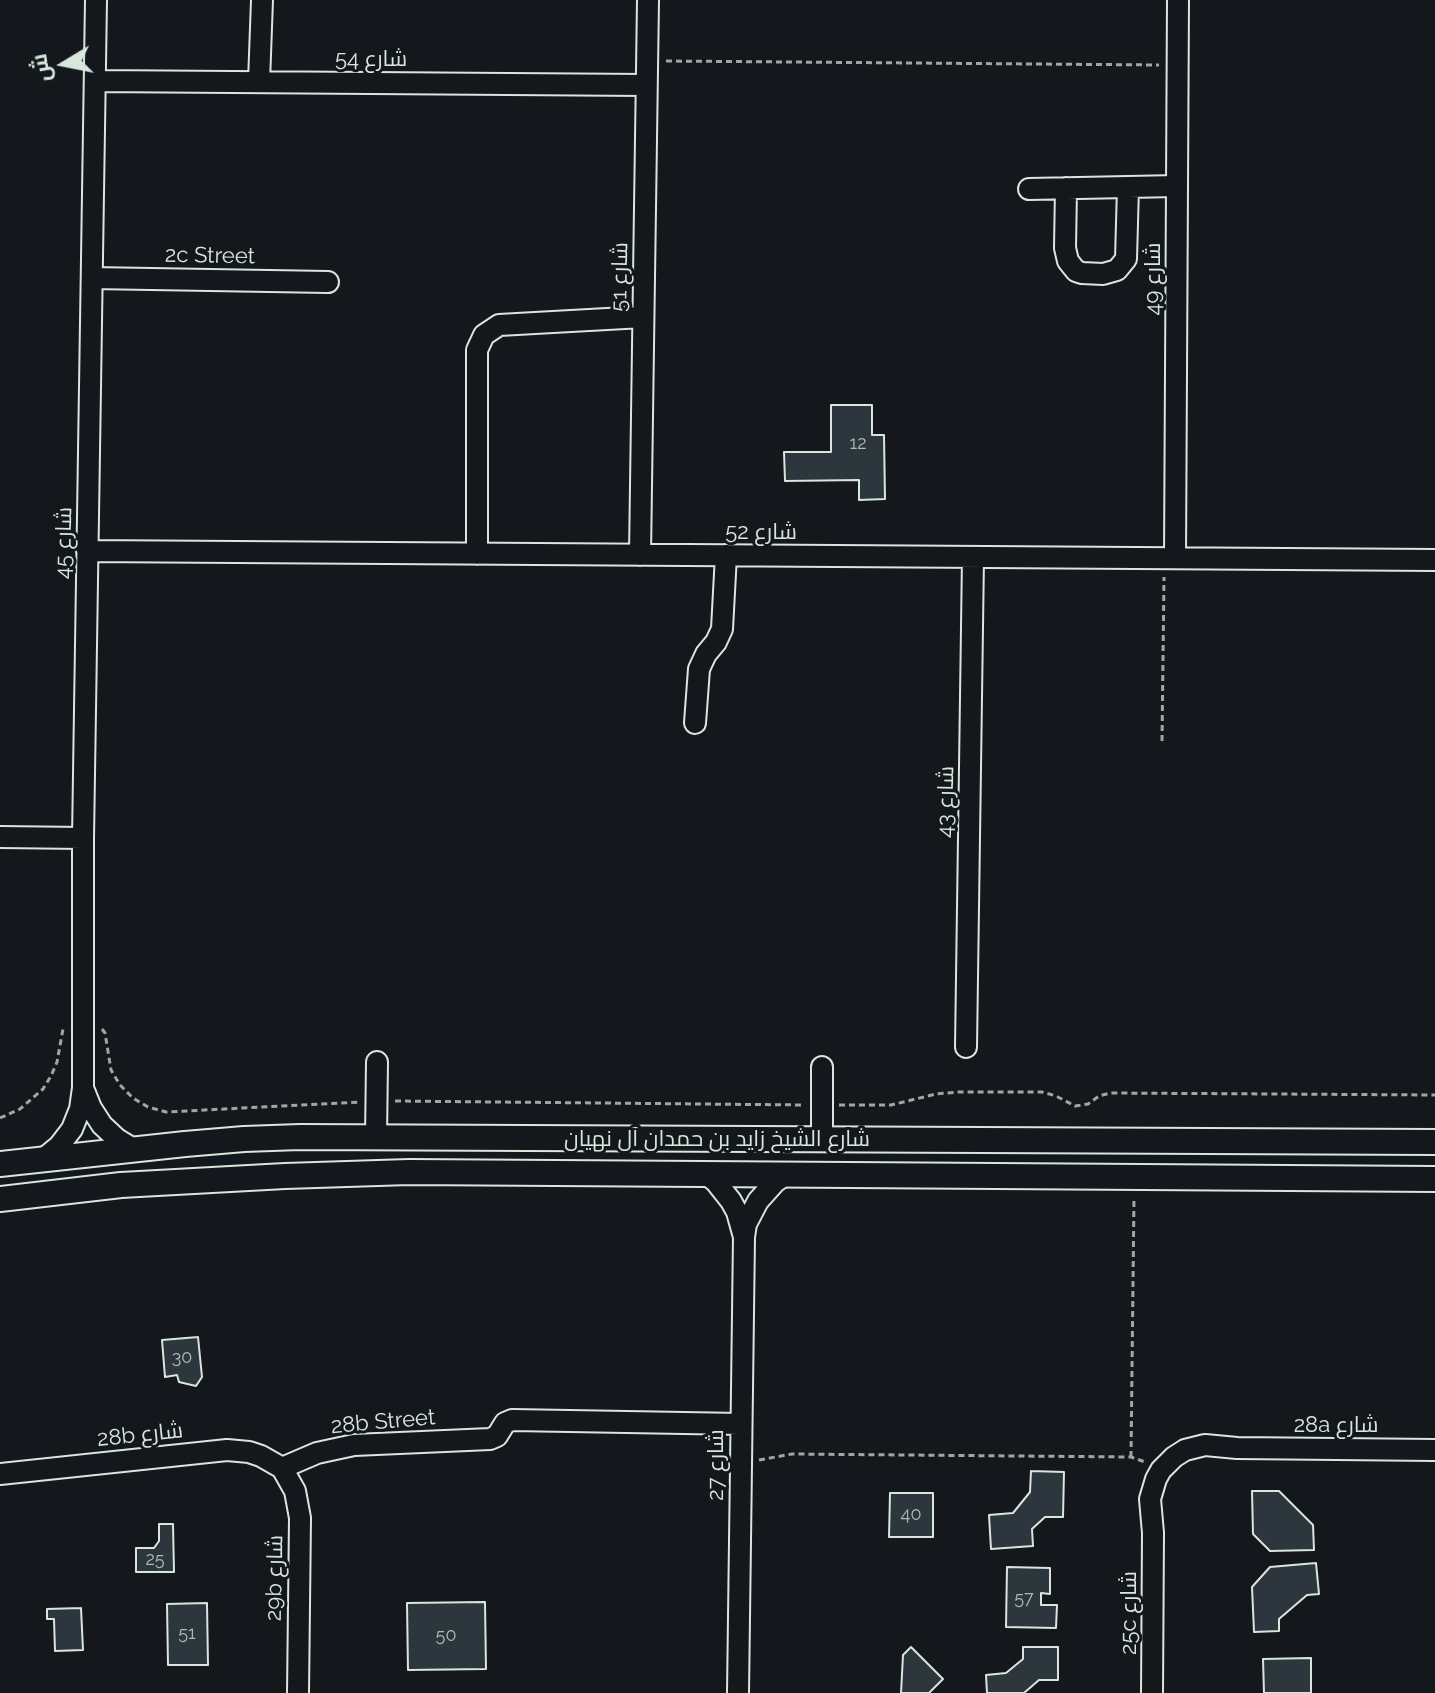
<!DOCTYPE html>
<meta charset="utf-8">
<style>
body{margin:0}
#map{position:relative;width:1435px;height:1693px;overflow:hidden;background:#14181c;font-family:Raleway,Cairo,sans-serif}
canvas{display:block}
.north{position:absolute;left:24px;top:24px;width:80px;height:80px;-webkit-text-stroke:6px #14181c;paint-order:stroke;rotate:260deg;font-size:22px;font-weight:700;line-height:32px;text-align:center;color:#d8e6dc}
.north::after{content:'';display:block;margin:auto;width:28px;height:36px;background:#d8e6dc;clip-path:polygon(50% 0,100% 100%,50% 72%,0 100%)}
</style>
<div id="map">
<canvas width="1435" height="1693"></canvas>
<div class="north">ش</div>
</div>
<script>
const c = document.querySelector('canvas').getContext('2d');
c.lineJoin = 'round';
function paint(path, color) {
  c.fillStyle = color;
  c.fill(path, 'evenodd');
}
function poly(rows) {
  const path = new Path2D();
  for (const r of rows) {
    path.moveTo(r[0], r[1]);
    for (let i = 2; i < r.length; i += 2) path.lineTo(r[i], r[i + 1]);
  }
  return path;
}
function stroke(path, color, width, dash) {
  c.strokeStyle = color;
  c.lineWidth = width;
  c.lineCap = dash ? 'butt' : 'round';
  c.setLineDash(dash || []);
  c.stroke(path);
}
function drawText(font, color, halo, rows, align = 'center') {
  c.font = font + ' Raleway,Cairo,sans-serif';
  c.lineWidth = 6;
  c.setLineDash([]);
  c.textBaseline = 'middle';
  c.strokeStyle = halo;
  c.fillStyle = color;
  for (const [text, x, y, turn = 0] of rows) {
    c.save();
    c.translate(x, y);
    c.rotate((+turn || 0) * Math.PI / 180);
    c.textAlign = isNaN(turn) ? turn : align;
    if (halo) c.strokeText(text, 0, 0);
    c.fillText(text, 0, 0);
    c.restore();
  }
}
const building = poly([
 [831,405,872,405,872,435,884,435,885,499,859,500,859,480,785,481,784,452,831,452,831,405],
 [198,1337,202,1377,196,1386,179,1382,177,1375,165,1377,162,1340,198,1337],
 [1031,1471,1064,1472,1063,1517,1045,1517,1032,1529,1033,1546,991,1549,989,1515,1013,1513,1030,1492,1031,1471],
 [1252,1491,1279,1491,1313,1525,1314,1550,1270,1551,1253,1534,1252,1491],
 [890,1493,933,1493,933,1537,889,1537,890,1493],
 [159,1524,173,1524,174,1572,136,1572,136,1548,154,1548,159,1541,159,1524],
 [1316,1563,1319,1594,1307,1595,1279,1619,1279,1631,1254,1632,1252,1587,1270,1567,1316,1563],
 [1007,1567,1050,1568,1050,1594,1041,1593,1041,1605,1057,1605,1056,1628,1006,1627,1007,1567],
 [485,1602,486,1669,408,1670,407,1603,485,1602],
 [207,1603,208,1665,168,1665,167,1604,207,1603],
 [81,1608,83,1650,55,1651,54,1619,47,1619,47,1609,81,1608],
 [911,1647,943,1679,929,1693,901,1693,903,1655,911,1647],
 [1023,1647,1058,1647,1058,1680,1039,1680,1024,1693,987,1693,986,1675,1006,1673,1023,1659,1023,1647],
 [1311,1658,1311,1693,1264,1693,1263,1659,1311,1658]
]);
paint(building, '#2c363c');
stroke(building, '#d8e6dc', 2);
const minor = poly([
 [95,81,646,85],
 [259,82,262,0],
 [1066,188,1065,248,1068,261,1076,271,1082,273,1103,274,1117,270,1126,259,1128,187],
 [1029,189,1177,186],
 [92,278,328,282],
 [87,551,1435,560],
 [477,554,477,350,484,335,499,325,643,317],
 [640,555,648,0],
 [1175,558,1178,0],
 [695,723,699,669,706,654,716,642,722,629,726,555],
 [0,837,83,838],
 [966,1047,973,557],
 [83,1088,91,1108,102,1125,117,1139,135,1150],
 [376,1137,377,1062],
 [822,1139,822,1067],
 [42,1160,59,1146,72,1129,80,1109,83,1088,83,838,96,0],
 [706,1174,716,1182,731,1201,737,1212,744,1237],
 [282,1468,317,1453,354,1445,490,1439,497,1436,505,1423,512,1420,741,1424],
 [0,1474,227,1450,249,1452,261,1456,282,1468,295,1491,300,1518,298,1693],
 [738,1693,744,1237,746,1224,758,1201,775,1182,785,1175],
 [1152,1693,1153,1533,1150,1499,1156,1479,1161,1470,1174,1457,1185,1450,1205,1445,1237,1448,1435,1450]
]);
const major = poly([
 [0,1164,185,1144,244,1139,300,1137,1435,1142],
 [0,1199,121,1185,285,1176,409,1172,1435,1179]
]);
stroke(minor, '#d8e6dc', 24);
stroke(major, '#d8e6dc', 28);
stroke(poly([
 [666,61,1159,65],
 [1162,741,1164,577],
 [102,1029,105,1033,111,1070,120,1085,133,1098,148,1107,166,1112,360,1102],
 [395,1101,804,1105],
 [839,1105,891,1105,936,1094,958,1092,1042,1092,1056,1096,1075,1106,1088,1104,1099,1096,1110,1093,1435,1095],
 [0,1118,20,1109,43,1089,51,1076,57,1062,63,1029],
 [1131,1457,1134,1197],
 [759,1460,792,1454,1131,1457,1145,1462]
]), '#9da8a2', 3, [6, 4]);
stroke(minor, '#14181c', 20);
stroke(major, '#14181c', 24);
drawText('18px', '#adbab4', null, [
 ["12",858,444],
 ["30",182,1358],
 ["40",911,1515],
 ["25",155,1560],
 ["57",1024,1599],
 ["51",187,1634],
 ["50",446,1636]
]);
drawText('22px', '#d8e6dc', '#14181c', [
 ["شارع 54",371,59],
 ["2c Street",210,256,1],
 ["شارع 51",620,277,-89],
 ["شارع 49",1153,279,-90],
 ["شارع 52",761,532],
 ["شارع 45",64,543,-89],
 ["شارع 43",946,802,-89],
 ["شارع الشيخ زايد بن حمدان آل نهيان",717,1139],
 ["28b Street",383,1422,-5],
 ["28a شارع",1336,1425],
 ["28b شارع",140,1435,-6],
 ["شارع 27",716,1465,-90],
 ["29b شارع",275,1578,-89],
 ["25c شارع",1129,1613,-90]
]);
</script>
